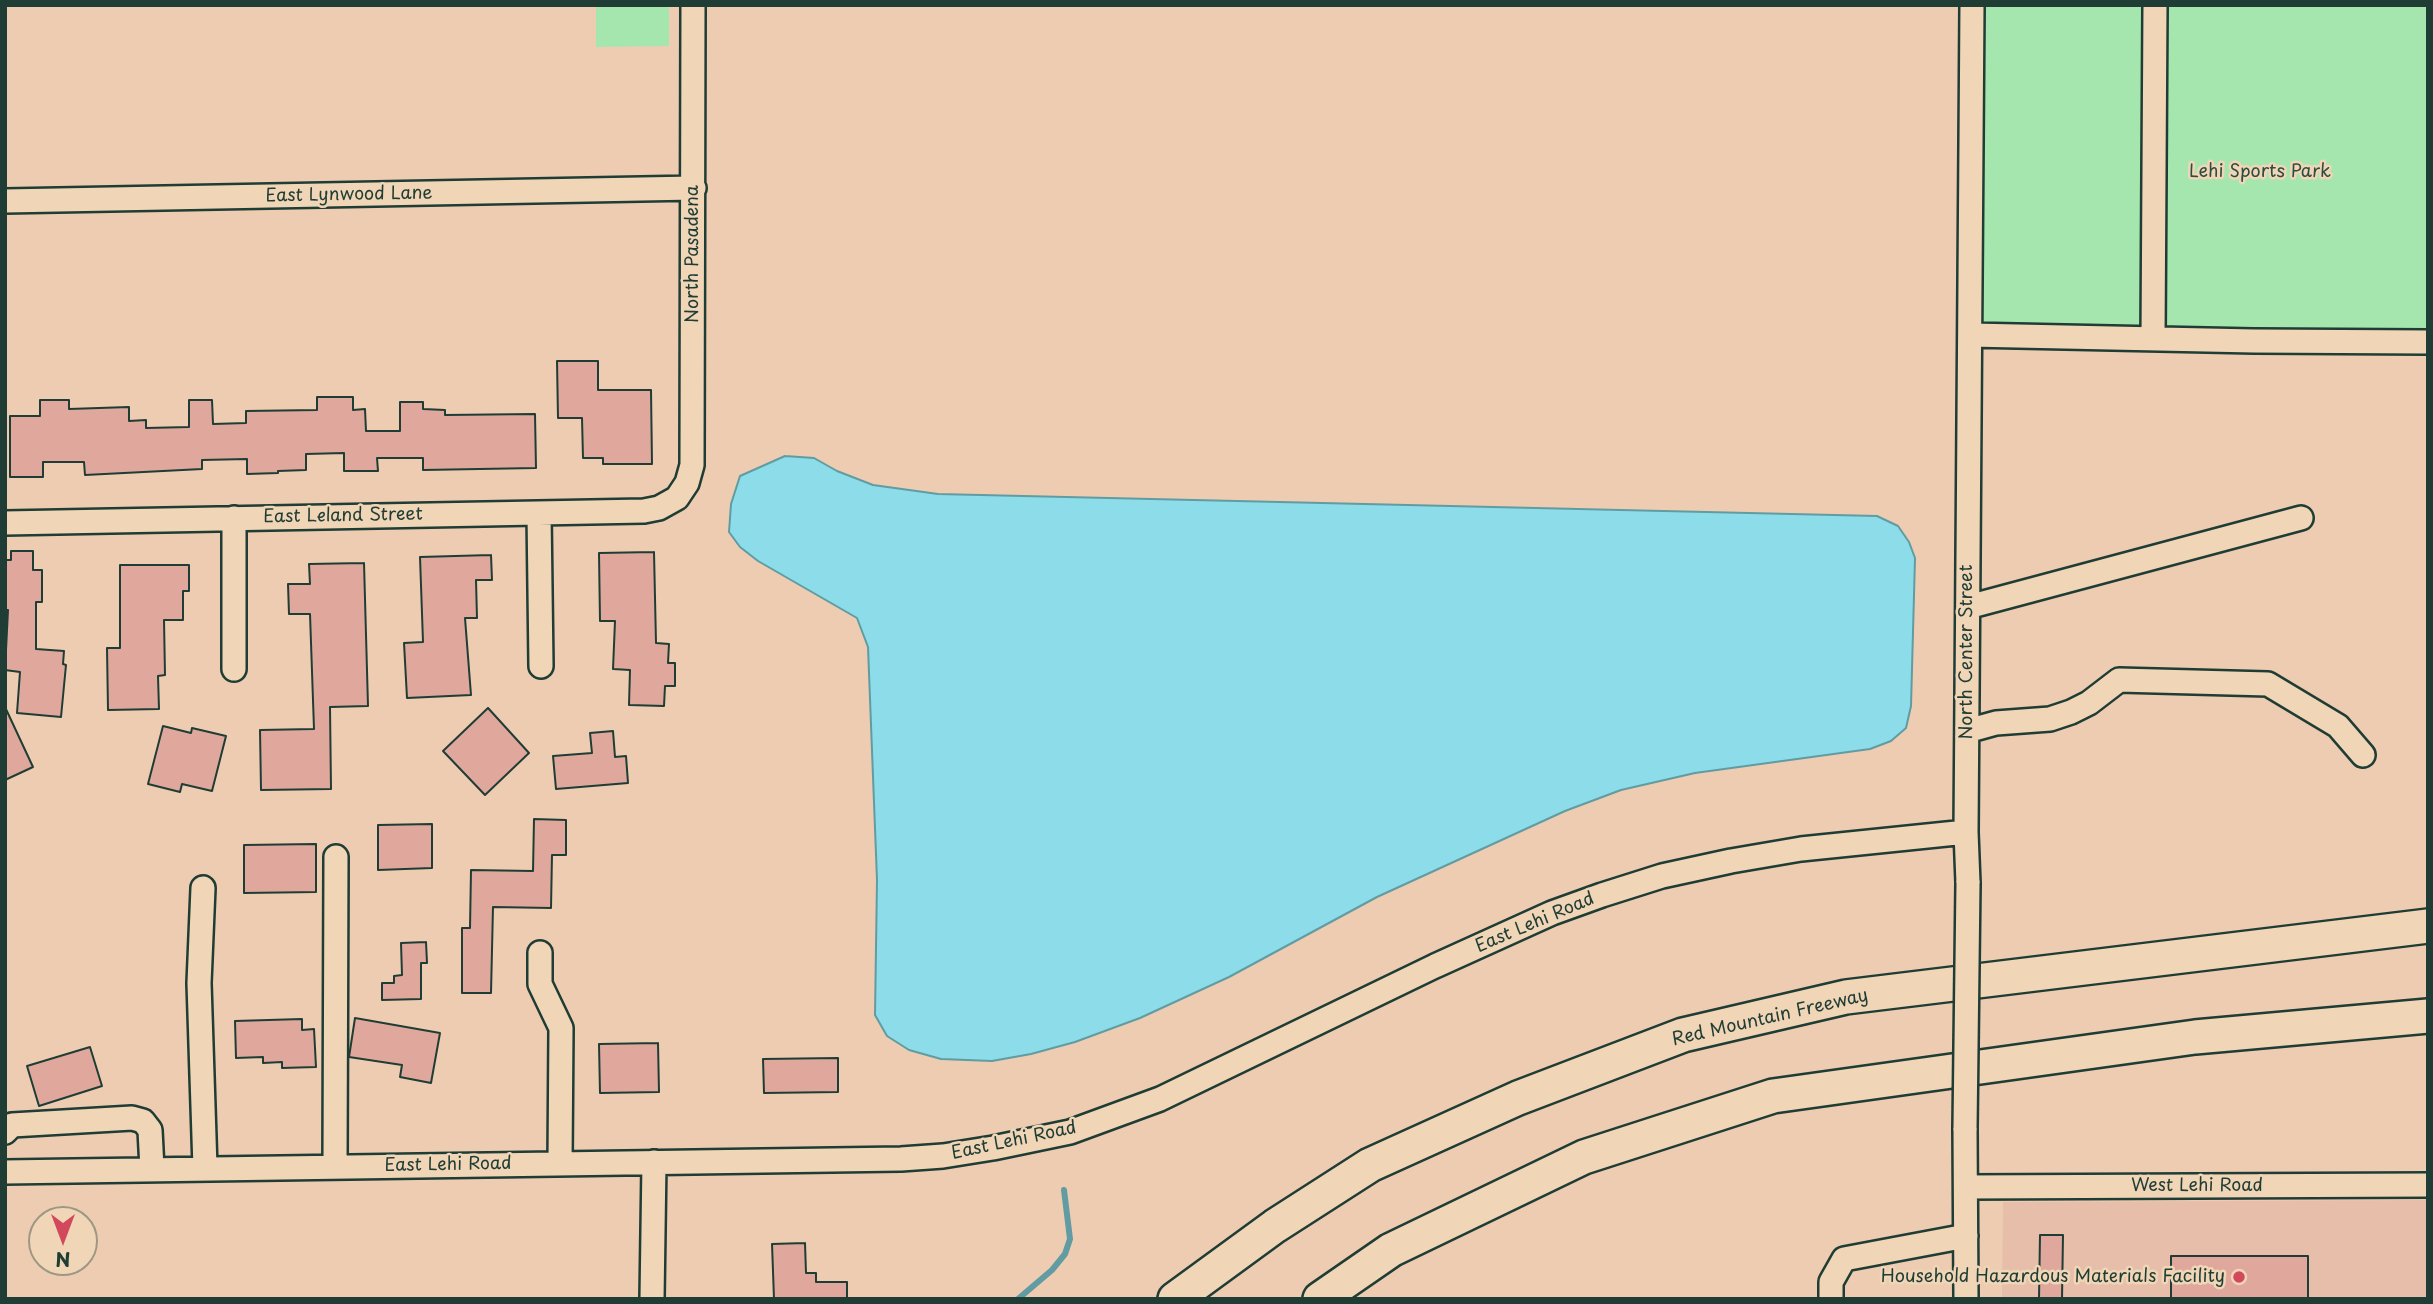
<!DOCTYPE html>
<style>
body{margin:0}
#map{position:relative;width:2433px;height:1304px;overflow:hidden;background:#eeccb2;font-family:"Playpen Sans",sans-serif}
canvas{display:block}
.frame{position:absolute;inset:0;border:7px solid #1f3d34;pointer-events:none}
.north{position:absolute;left:28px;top:1206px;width:70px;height:70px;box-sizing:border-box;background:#f1d5b7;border:2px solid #9d9883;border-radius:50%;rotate:180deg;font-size:19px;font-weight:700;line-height:28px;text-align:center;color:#1f3d34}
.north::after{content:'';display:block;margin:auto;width:24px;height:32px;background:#d1495b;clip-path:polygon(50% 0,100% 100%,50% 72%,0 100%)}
</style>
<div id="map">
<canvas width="2433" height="1304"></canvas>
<div class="frame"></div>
<div class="north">N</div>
</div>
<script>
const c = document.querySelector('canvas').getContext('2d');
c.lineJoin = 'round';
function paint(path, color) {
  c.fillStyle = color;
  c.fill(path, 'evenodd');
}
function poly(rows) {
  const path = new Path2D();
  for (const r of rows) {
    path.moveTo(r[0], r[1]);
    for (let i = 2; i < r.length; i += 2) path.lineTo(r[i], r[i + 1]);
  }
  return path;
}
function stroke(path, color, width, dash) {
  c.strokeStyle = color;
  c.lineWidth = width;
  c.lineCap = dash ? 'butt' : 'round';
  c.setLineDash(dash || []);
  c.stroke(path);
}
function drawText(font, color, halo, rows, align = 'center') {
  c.font = font + ' "Playpen Sans",sans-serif';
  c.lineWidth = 5;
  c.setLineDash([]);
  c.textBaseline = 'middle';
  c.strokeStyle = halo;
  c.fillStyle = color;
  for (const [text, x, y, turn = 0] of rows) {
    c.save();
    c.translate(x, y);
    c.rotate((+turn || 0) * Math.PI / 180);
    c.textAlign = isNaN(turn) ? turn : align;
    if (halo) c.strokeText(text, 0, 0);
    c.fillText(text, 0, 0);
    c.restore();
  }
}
paint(poly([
 [2428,1200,2428,1299,2002,1299,2003,1202]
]), '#e6bea9');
paint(poly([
 [596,5,669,5,669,46,596,47],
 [1972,5,2428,5,2428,341,1970,335]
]), '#a5e6af');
const water = poly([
 [785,456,814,458,837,471,873,485,938,494,1877,516,1898,526,1909,542,1915,558,1911,706,1906,728,1891,741,1870,749,1695,773,1621,790,1565,811,1377,897,1229,977,1140,1018,1075,1042,1031,1054,992,1061,941,1059,909,1050,887,1036,875,1015,877,880,868,647,857,618,758,561,740,547,729,532,731,504,740,476,785,456]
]);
paint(water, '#8cdcea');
stroke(water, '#609ca1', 2);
stroke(poly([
 [1018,1299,1052,1270,1065,1254,1070,1239,1064,1190]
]), '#609ca1', 6);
const building = poly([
 [557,361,598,361,598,390,651,390,652,464,603,464,603,458,583,458,582,418,558,418,557,361],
 [317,397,353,397,353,410,365,409,366,431,400,431,400,402,423,402,423,409,445,410,445,415,535,414,536,468,423,470,423,458,377,458,378,471,344,471,344,453,306,454,306,470,278,471,278,473,247,474,247,459,202,460,202,469,85,475,84,462,43,462,43,477,10,477,10,416,40,416,40,400,69,400,69,409,129,407,129,421,146,420,146,428,189,427,189,400,212,400,213,424,246,423,246,411,317,410,317,397],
 [11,551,33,551,33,570,42,570,42,602,36,602,36,649,64,651,63,664,66,665,61,717,17,713,20,672,5,670,8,610,5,610,5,560,11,560,11,551],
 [654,552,656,643,669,644,668,663,675,663,675,686,665,686,664,706,629,705,630,670,613,669,615,621,600,621,599,553,654,552],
 [491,555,492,580,476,580,477,618,465,618,471,695,407,698,404,643,423,642,420,557,491,555],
 [364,563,368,706,330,707,331,789,261,790,260,730,314,729,310,614,289,614,288,584,310,584,309,564,364,563],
 [120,565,189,565,189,591,183,591,183,620,164,620,165,675,158,676,159,709,108,710,107,648,120,648,120,565],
 [5,707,33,767,5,780,5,707],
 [488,708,529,753,485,795,443,751,488,708],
 [163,726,191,733,192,728,226,736,212,791,182,784,180,792,148,784,163,726],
 [613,731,615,757,626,756,628,783,556,789,553,756,592,753,590,733,613,731],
 [534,819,566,820,566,855,552,855,551,908,493,907,491,993,462,993,462,928,470,928,471,870,533,871,534,819],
 [432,824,432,868,378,870,378,825,432,824],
 [316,844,316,892,244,893,244,845,316,844],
 [426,942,427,963,421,963,421,999,382,1000,382,983,394,983,394,976,402,975,401,943,426,942],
 [355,1018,440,1033,431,1083,400,1077,402,1065,349,1057,355,1018],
 [302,1019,302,1030,314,1029,316,1067,282,1068,282,1062,263,1063,263,1057,236,1058,235,1021,302,1019],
 [658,1043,659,1092,600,1093,599,1044,658,1043],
 [90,1047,102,1086,39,1106,27,1066,90,1047],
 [838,1058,838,1092,764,1093,763,1059,838,1058],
 [2040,1235,2063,1235,2062,1299,2039,1299,2040,1235],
 [805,1243,806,1273,816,1273,816,1282,847,1282,847,1299,774,1299,772,1244,805,1243],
 [2171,1256,2308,1256,2308,1299,2171,1299,2171,1256]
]);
paint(building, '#e0a79c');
stroke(building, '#1f3d34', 2);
const minor = poly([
 [5,201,694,188],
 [1970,335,2254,341,2428,342],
 [2153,339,2155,5],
 [539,513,541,666],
 [5,523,644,511,659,508,677,498,687,483,692,465,693,5],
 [1968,607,2301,518],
 [234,669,234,518],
 [1967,731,1996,723,2050,719,2071,712,2089,703,2119,680,2268,684,2338,726,2363,755],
 [1968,883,1966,832,1972,5],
 [203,888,199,983,205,1168],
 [540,953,540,984,561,1028,560,1163],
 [1965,1128,1966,1299],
 [5,1132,12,1125,132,1118,143,1121,150,1130,152,1169],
 [335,1167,336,857],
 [5,1172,901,1159,943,1156,993,1148,1070,1132,1160,1099,1435,966,1552,913,1602,895,1662,876,1731,861,1801,849,1966,832],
 [1966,1187,2428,1185],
 [652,1299,654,1162],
 [1831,1299,1831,1282,1844,1259,1966,1236]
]);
const highway = poly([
 [1175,1299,1275,1226,1370,1165,1518,1098,1683,1035,1846,997,2428,926],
 [1320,1299,1391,1250,1584,1157,1773,1096,2195,1037,2428,1016]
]);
stroke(minor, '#1f3d34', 28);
stroke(highway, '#1f3d34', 38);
stroke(minor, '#f1d5b7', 23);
stroke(highway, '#f1d5b7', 33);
const minorBridge = poly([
 [1965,1128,1968,883]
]);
stroke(minorBridge, '#1f3d34', 28, []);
stroke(minorBridge, '#f1d5b7', 23);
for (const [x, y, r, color] of [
 [2239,1277,7,"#d1495b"]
]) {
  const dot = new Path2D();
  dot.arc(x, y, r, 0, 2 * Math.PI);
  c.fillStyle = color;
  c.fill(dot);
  stroke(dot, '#f1d5b7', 2.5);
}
drawText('18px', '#2c4e40', '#f1d5b7', [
 ["Lehi Sports Park",2260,172]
]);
drawText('18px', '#1f3d34', '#f1d5b7', [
 ["East Lynwood Lane",349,195,-1],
 ["North Pasadena",693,254,-90],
 ["East Leland Street",343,516,-1],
 ["North Center Street",1967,652,-90],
 ["East Lehi Road",1535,923,-23],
 ["Red Mountain Freeway",1770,1018,-13],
 ["East Lehi Road",1014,1141,-12],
 ["East Lehi Road",448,1165,-1],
 ["West Lehi Road",2197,1186]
]);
drawText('18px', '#1f3d34', '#f1d5b7', [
 ["Household Hazardous Materials Facility",2225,1277]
], 'right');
</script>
